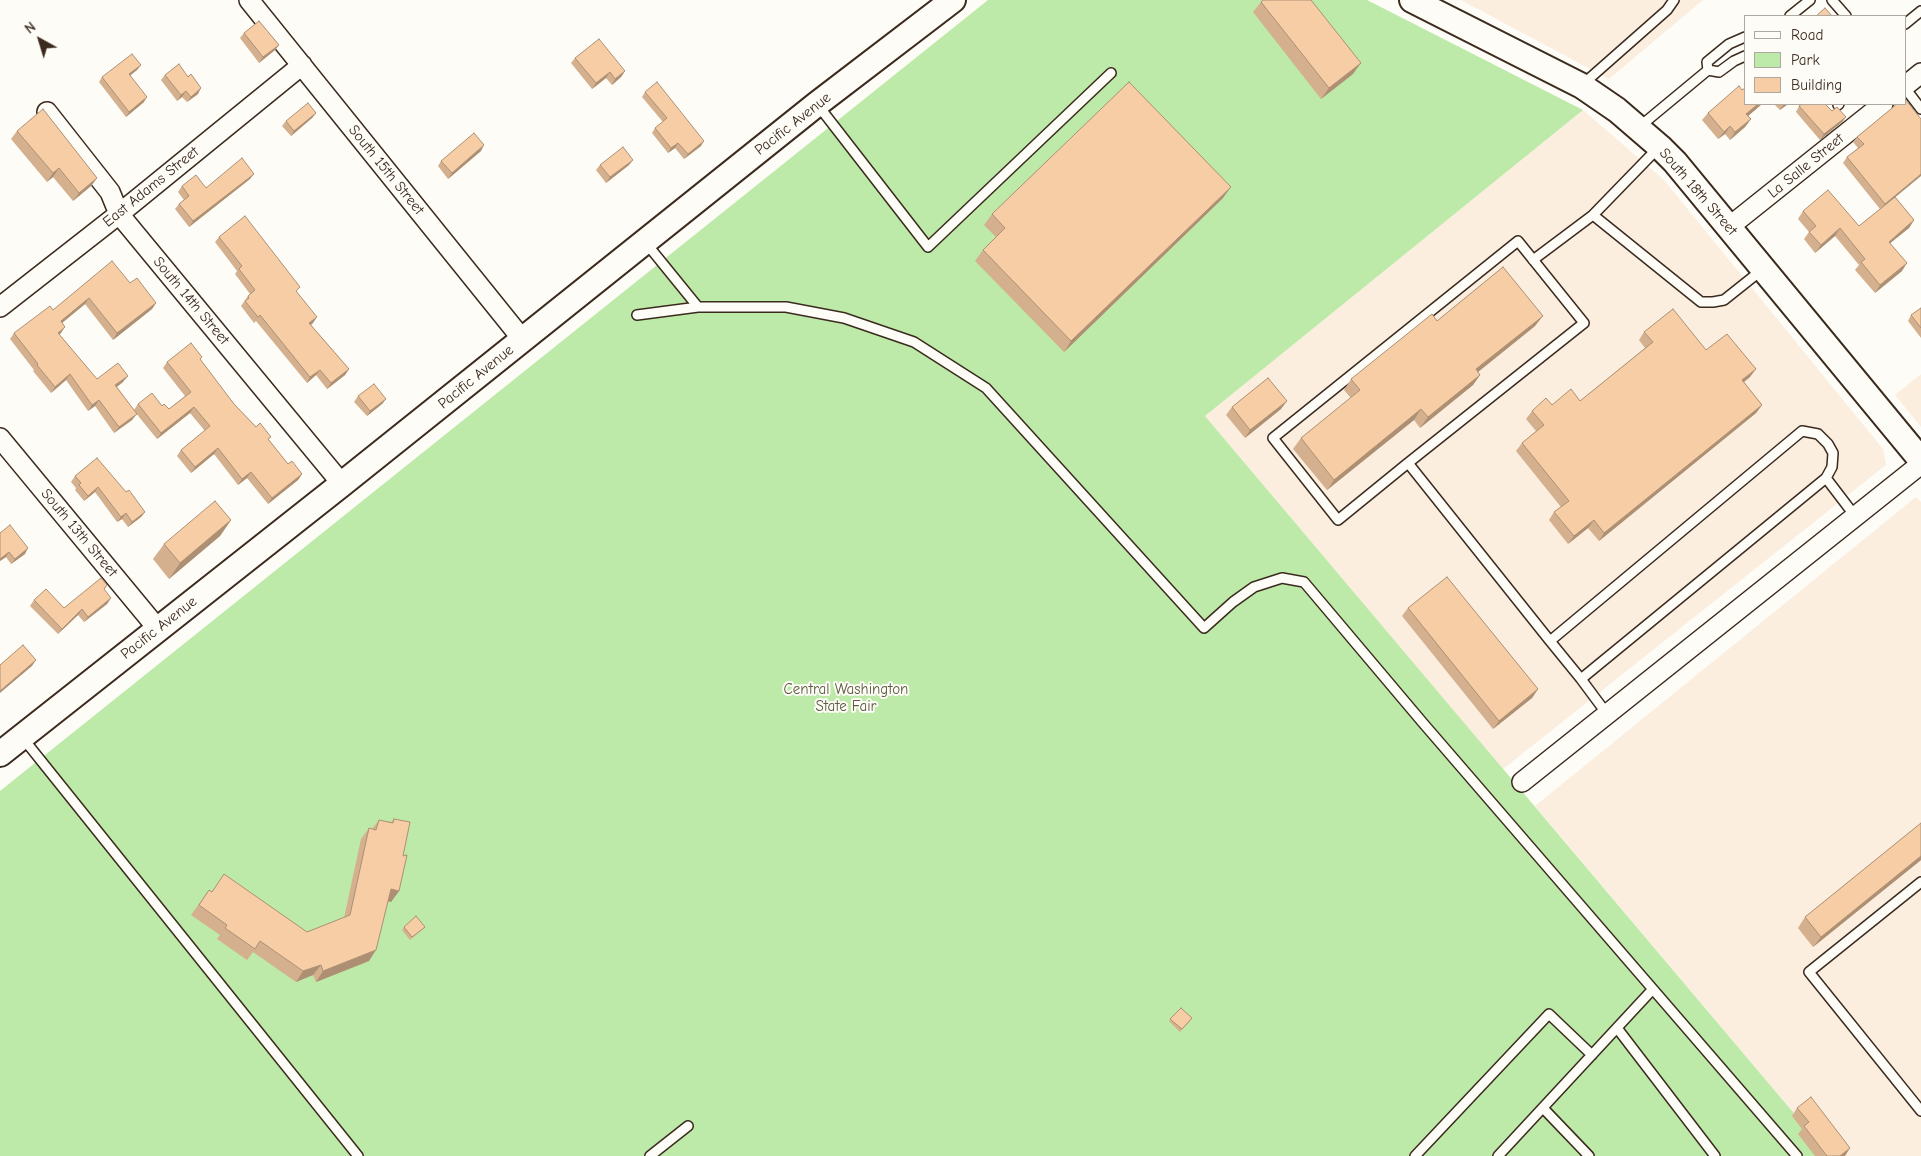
<!DOCTYPE html>
<style>
body{margin:0}
#map{position:relative;width:1921px;height:1156px;overflow:hidden;background:#fdfcf7;font-family:"Comic Neue",sans-serif}
canvas{display:block}
.legend{position:absolute;left:1744px;top:15px;width:162px;height:90px;box-sizing:border-box;background:#fdfcf7;border:1px solid #afa8a0;margin:0;padding:6px 9px;list-style:none;font-size:15px;color:#3b2a1e}
.legend li{display:flex;align-items:center;gap:10px;height:25px}
.legend b{width:25px;border:1px solid #afa8a0}
.north{position:absolute;left:15px;top:15px;width:50px;height:50px;-webkit-text-stroke:4px #fdfcf7;paint-order:stroke;rotate:321deg;font-size:14px;font-weight:700;line-height:20px;text-align:center;color:#3b2a1e}
.north::after{content:'';display:block;margin:auto;width:18px;height:22px;background:#3b2a1e;clip-path:polygon(50% 0,100% 100%,50% 72%,0 100%)}
</style>
<div id="map">
<canvas width="1921" height="1156"></canvas>
<ul class="legend">
<li><b style="height:6px;background:#fdfcf7"></b>Road</li>
<li><b style="height:14px;background:#bdeaa8"></b>Park</li>
<li><b style="height:14px;background:#f7cda6"></b>Building</li>
</ul>
<div class="north">N</div>
</div>
<script>
const c = document.querySelector('canvas').getContext('2d');
c.lineJoin = 'round';
function paint(path, color) {
  c.fillStyle = color;
  c.fill(path, 'evenodd');
}
function poly(rows) {
  const path = new Path2D();
  for (const r of rows) {
    path.moveTo(r[0], r[1]);
    for (let i = 2; i < r.length; i += 2) path.lineTo(r[i], r[i + 1]);
  }
  return path;
}
function stroke(path, color, width, dash) {
  c.strokeStyle = color;
  c.lineWidth = width;
  c.lineCap = dash ? 'butt' : 'round';
  c.setLineDash(dash || []);
  c.stroke(path);
}
function drawText(font, color, halo, rows, align = 'center') {
  c.font = font + ' "Comic Neue",sans-serif';
  c.lineWidth = 4;
  c.setLineDash([]);
  c.textBaseline = 'middle';
  c.strokeStyle = halo;
  c.fillStyle = color;
  for (const [text, x, y, turn = 0] of rows) {
    c.save();
    c.translate(x, y);
    c.rotate((+turn || 0) * Math.PI / 180);
    c.textAlign = isNaN(turn) ? turn : align;
    if (halo) c.strokeText(text, 0, 0);
    c.fillText(text, 0, 0);
    c.restore();
  }
}
paint(poly([
 [1461,0,1703,0,1609,79],
 [1583,110,1664,180,1883,449,1886,465,1503,769,1205,416],
 [1921,374,1921,427,1895,395],
 [1916,497,1921,502,1921,1156,1830,1156,1535,806]
]), '#fbeedf');
paint(poly([
 [988,0,1367,0,1583,110,1205,416,1830,1156,0,1156,0,791]
]), '#bdeaa8');
const service = poly([
 [1832,0,1846,16],
 [1790,16,1810,0],
 [1905,24,1921,11],
 [1745,37,1729,44,1707,62,1708,70,1719,72,1734,61,1745,56],
 [1582,85,1667,10,1674,0],
 [1905,88,1921,109],
 [817,104,928,247,1111,73],
 [1838,105,1839,104],
 [1638,128,1708,70],
 [1593,215,1701,302,1713,302,1724,300,1763,269],
 [646,243,698,307],
 [1533,260,1593,215,1659,147],
 [637,315,698,307,786,307,844,318,914,342,986,388,1204,628,1233,602,1254,587,1282,578,1304,582,1423,723,1797,1156],
 [1408,463,1338,520,1273,438,1518,241,1584,323,1408,463,1550,641],
 [1826,478,1581,679,1550,641,1802,431,1818,434,1828,444,1833,453,1832,467,1826,478,1855,516],
 [1581,679,1607,714],
 [22,737,358,1156],
 [1921,882,1809,972,1921,1111],
 [1617,1028,1715,1156],
 [1543,1108,1589,1156],
 [650,1156,688,1126],
 [1415,1156,1549,1014,1592,1055],
 [1498,1156,1652,990]
]);
const minor = poly([
 [249,0,523,340],
 [1905,86,1921,73],
 [47,112,110,192,119,214,342,484],
 [1729,227,1883,104],
 [0,307,119,214,302,65],
 [0,438,158,629],
 [1522,782,1921,464]
]);
const tertiary = poly([
 [1412,0,1582,86,1617,110,1660,147,1675,162,1921,460],
 [0,754,342,484,817,104,953,0]
]);
stroke(service, '#3b2a1e', 12);
stroke(minor, '#3b2a1e', 22);
stroke(tertiary, '#3b2a1e', 28);
stroke(service, '#fdfcf7', 9);
stroke(minor, '#fdfcf7', 19);
stroke(tertiary, '#fdfcf7', 24);
paint(poly([
 [1261,2,1353,74,1321,99,1253,12],
 [244,33,279,45,275,50,259,63,240,38],
 [575,58,625,71,621,77,612,85,606,78,592,89,571,63],
 [141,65,137,70,130,75,144,102,126,117,99,82,102,77],
 [165,75,198,94,187,102,182,97,177,101,161,80],
 [645,92,701,146,684,159,675,148,668,153,652,133,655,128,663,122,642,97],
 [1745,104,1762,104,1748,116,1751,119,1745,127,1730,140,1725,134,1718,139,1702,120,1708,113],
 [1774,104,1788,104,1780,110],
 [1799,106,1832,111,1846,117,1842,122,1820,140,1796,112],
 [1894,107,1895,197,1914,220,1909,228,1890,243,1902,271,1875,293,1855,270,1859,265,1835,236,1815,253,1804,239,1809,232,1798,219,1803,211,1859,226,1880,209,1843,163,1847,157,1858,148,1853,142,1857,137],
 [316,113,312,118,291,136,282,126,286,121],
 [17,131,97,178,91,186,73,201,53,177,47,182,11,139],
 [481,151,448,179,438,166,441,161],
 [600,165,629,165,606,183,596,170],
 [250,179,189,227,175,209,179,204,184,200,178,192,182,186,206,188],
 [1223,198,1064,352,975,261,983,250,996,237,984,225,992,214],
 [219,237,297,292,313,323,311,325,349,369,345,375,327,389,316,375,307,383,256,321,254,323,241,306,248,296,250,294,235,274,237,271,215,242],
 [130,283,156,303,152,309,113,340,85,304,62,323,61,333,59,334,97,379,123,382,117,387,134,410,138,404,162,406,169,409,185,396,163,368,167,362,202,357,200,360,234,404,269,440,288,464,302,474,298,480,268,504,247,478,238,485,214,454,191,473,177,456,181,450,205,431,190,413,157,439,135,412,132,420,114,433,95,406,88,411,66,380,51,393,33,371,34,370,10,339,14,333,53,310],
 [1921,308,1921,338,1908,321,1911,315],
 [1437,321,1535,326,1478,372,1480,375,1473,385,1420,428,1414,420,1327,490,1293,449,1301,438,1351,398,1344,390,1351,379],
 [1644,332,1706,350,1750,377,1744,382,1762,405,1756,413,1599,541,1588,528,1568,544,1549,520,1554,512,1561,507,1516,451,1522,443,1536,431,1526,419,1532,411,1552,405,1580,401,1645,348,1639,340],
 [358,396,386,399,382,404,367,416,354,402],
 [1232,407,1281,409,1245,438,1226,415],
 [75,476,126,492,145,512,141,517,128,527,122,519,117,522,95,492,84,501,75,490,76,488,71,482],
 [231,520,220,536,169,579,153,559,164,544],
 [0,533,25,554,11,564,6,557,0,561],
 [107,585,104,590,111,598,107,604,84,622,78,615,58,634,30,606,34,600,64,608],
 [1408,608,1538,689,1532,698,1493,729,1402,616],
 [394,819,403,856,399,891,391,902,388,901,369,961,316,982,313,975,296,982,253,952,247,960,217,939,220,935,191,915,209,890,212,892,307,932,344,918,361,839,369,828,372,829,379,820,391,822],
 [1921,823,1921,860,1813,947,1798,928,1805,917],
 [404,927,425,927,423,929,410,940,402,930],
 [1170,1019,1190,1021,1180,1032,1169,1021],
 [1797,1108,1845,1156,1815,1156,1798,1134,1802,1129,1792,1116]
]), '#d4b08f');
paint(poly([
 [279,45,275,50,259,63,263,57],
 [1361,63,1353,74,1321,99,1329,88],
 [141,65,137,70,126,79,129,74],
 [625,71,621,77,612,85,615,79],
 [610,72,606,78,592,89,596,83],
 [201,88,198,94,187,102,191,97],
 [186,91,182,97,177,101,181,95],
 [147,97,144,102,126,117,129,112],
 [1758,104,1762,104,1741,122,1746,114],
 [1784,104,1788,104,1780,110],
 [316,113,312,118,291,136,294,131],
 [1846,117,1842,122,1820,140,1824,134],
 [1751,119,1745,127,1730,140,1735,132],
 [1730,126,1725,134,1718,139,1724,132],
 [704,141,701,146,684,159,688,154],
 [678,143,675,148,668,153,671,148],
 [484,145,481,151,448,179,452,173],
 [633,160,629,165,606,183,610,177],
 [59,168,53,177,47,182,53,173],
 [254,174,250,179,189,227,193,221],
 [1921,174,1921,176,1881,209,1885,204],
 [97,178,91,186,73,201,79,193],
 [1231,187,1223,198,1064,352,1071,341],
 [1914,220,1909,228,1883,249,1889,242],
 [1840,228,1835,236,1815,253,1821,245],
 [1907,263,1902,271,1875,293,1880,285],
 [89,298,85,304,57,327,61,321],
 [156,303,152,309,113,340,117,333],
 [1543,316,1535,326,1468,380,1476,369],
 [317,317,313,323,306,329,309,323],
 [65,327,61,333,54,339,58,333],
 [349,369,345,375,327,389,331,383],
 [1756,369,1750,377,1736,388,1742,380],
 [320,370,316,375,307,383,310,377],
 [70,374,66,380,51,393,55,387],
 [1480,375,1473,385,1420,428,1428,417],
 [128,376,123,382,111,391,115,385],
 [386,399,382,404,367,416,370,411],
 [99,400,95,406,88,411,92,405],
 [1287,401,1281,409,1245,438,1250,430],
 [1762,405,1756,413,1599,541,1604,533],
 [194,407,190,413,157,439,161,433],
 [1421,409,1414,420,1327,490,1334,480],
 [137,414,132,420,114,433,119,427],
 [218,448,214,454,191,473,195,467],
 [251,472,247,478,238,485,242,479],
 [302,474,298,480,268,504,272,498],
 [98,487,95,492,84,501,88,496],
 [145,512,141,517,128,527,132,522],
 [126,513,122,519,117,522,121,517],
 [231,520,220,536,169,579,180,563],
 [1594,520,1588,528,1568,544,1574,536],
 [28,548,25,554,11,564,15,559],
 [9,552,6,557,0,561,0,559],
 [111,598,107,604,84,622,88,617],
 [82,609,78,615,58,634,62,629],
 [36,660,32,666,0,693,0,691],
 [1538,689,1532,698,1493,729,1499,721],
 [1921,856,1921,860,1813,947,1821,937],
 [391,889,399,891,391,902,383,900],
 [376,950,369,961,316,982,323,971],
 [321,965,313,975,296,982,303,971],
 [1850,1148,1845,1156,1840,1156]
]), '#ad9074');
const building = poly([
 [1263,0,1311,0,1361,63,1329,88,1261,2,1263,0],
 [1825,8,1832,16,1816,16,1825,8],
 [259,21,279,45,263,57,244,33,259,21],
 [599,39,625,71,615,79,610,72,596,83,575,58,599,39],
 [132,54,141,65,129,74,147,97,129,112,102,77,132,54],
 [179,64,188,77,191,74,201,88,191,97,186,91,181,95,165,75,179,64],
 [657,82,704,141,688,154,678,143,671,148,655,128,667,118,645,92,657,82],
 [1129,82,1231,187,1071,341,983,250,1005,228,992,214,1129,82],
 [1739,86,1742,90,1745,88,1745,104,1758,104,1746,114,1751,119,1735,132,1730,126,1724,132,1708,113,1739,86],
 [1905,99,1921,119,1921,174,1885,204,1847,157,1864,144,1857,137,1897,104,1905,104,1905,99],
 [308,103,316,113,294,131,286,121,308,103],
 [1802,104,1825,104,1832,111,1837,107,1846,117,1824,134,1799,106,1802,104],
 [43,109,97,178,79,193,59,168,53,173,17,131,43,109],
 [474,133,484,145,452,173,441,161,474,133],
 [623,147,633,160,610,177,600,165,623,147],
 [242,158,254,174,193,221,179,204,189,196,182,186,196,175,206,188,242,158],
 [1828,190,1859,226,1895,197,1914,220,1889,242,1907,263,1880,285,1861,262,1865,259,1840,228,1821,245,1809,232,1816,226,1803,211,1828,190],
 [245,216,300,287,296,291,317,317,309,323,349,369,331,383,320,370,310,377,260,315,258,317,245,301,249,298,248,296,255,290,239,269,242,266,219,237,245,216],
 [112,261,130,283,137,278,156,303,117,333,89,298,61,321,65,327,58,333,97,379,118,363,128,376,115,385,137,414,119,427,99,400,92,405,70,374,55,387,37,365,38,364,14,333,50,306,53,310,112,261],
 [1503,267,1543,316,1476,369,1480,375,1428,417,1421,409,1334,480,1301,438,1360,390,1351,379,1432,314,1437,321,1503,267],
 [1921,308,1921,328,1911,315,1921,308],
 [1673,309,1706,350,1727,334,1756,369,1742,380,1762,405,1604,533,1594,520,1574,536,1554,512,1569,501,1522,443,1544,425,1532,411,1546,398,1552,405,1571,389,1580,401,1653,342,1644,332,1673,309],
 [191,343,202,357,200,359,234,404,256,427,260,423,271,437,268,439,288,464,292,461,302,474,272,498,251,472,242,479,218,448,195,467,181,450,210,426,194,407,161,433,138,404,152,393,162,406,164,404,169,409,191,392,167,362,191,343],
 [1268,378,1287,401,1250,430,1232,407,1268,378],
 [374,384,386,399,370,411,358,396,374,384],
 [97,458,126,492,129,490,145,512,132,522,126,513,121,517,98,487,88,496,79,485,81,483,75,476,97,458],
 [215,501,231,520,180,563,164,544,215,501],
 [10,525,28,548,15,559,9,552,0,559,0,533,10,525],
 [1447,577,1538,689,1499,721,1408,608,1447,577],
 [101,578,107,585,104,589,111,598,88,617,82,609,62,629,34,600,46,589,64,608,101,578],
 [23,645,36,660,0,691,0,665,23,645],
 [394,819,410,822,403,856,407,855,399,891,391,889,376,950,323,971,321,965,303,971,260,941,255,949,225,928,227,925,199,905,209,890,212,892,224,874,307,932,350,915,369,828,376,830,379,820,393,823,394,819],
 [1921,823,1921,856,1821,937,1805,917,1921,823],
 [416,916,425,927,412,937,404,927,416,916],
 [1181,1008,1192,1018,1182,1029,1170,1019,1181,1008],
 [1811,1097,1850,1148,1840,1156,1827,1156,1804,1126,1809,1122,1797,1108,1811,1097]
]);
paint(building, '#f7cda6');
stroke(building, '#ad9074', 1);
drawText('15px', '#3b2a1e', '#fdfcf7', [
 ["Pacific Avenue",793,124,-38],
 ["La Salle Street",1806,166,-39],
 ["South 15th Street",386,170,51],
 ["East Adams Street",151,187,-39],
 ["South 18th Street",1698,192,49],
 ["South 14th Street",191,301,50],
 ["Pacific Avenue",476,377,-39],
 ["South 13th Street",79,533,50],
 ["Pacific Avenue",159,628,-38]
]);
drawText('15px', '#5c5a40', '#fdfcf7', [
 ["Central Washington",846,690],
 ["State Fair",846,707]
]);
</script>
